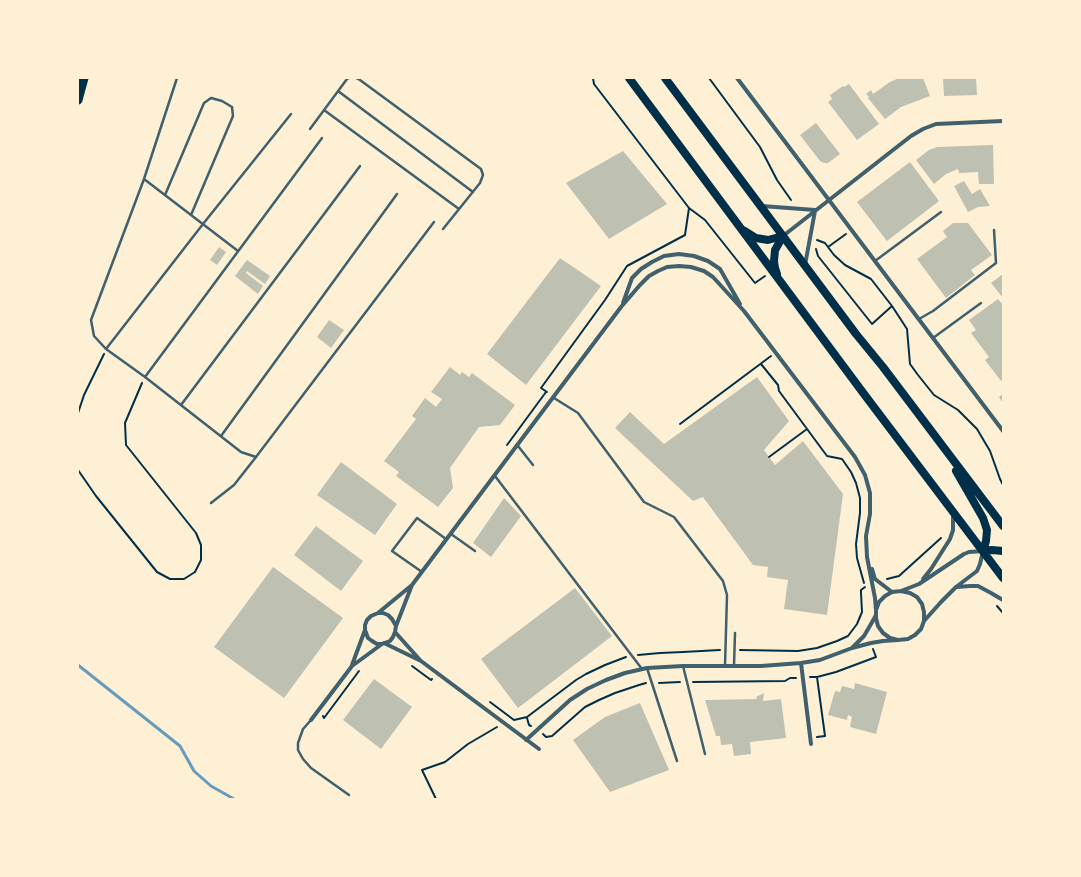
<!DOCTYPE html>
<style>
body{margin:0}
#map{position:relative;width:1081px;height:877px;overflow:hidden;background:#fdf0d5;font-family:Overpass,sans-serif}
canvas{display:block}
.frame{position:absolute;inset:0;border:79px solid #fdf0d5;pointer-events:none}
</style>
<div id="map">
<canvas width="1081" height="877"></canvas>
<div class="frame"></div>
</div>
<script>
const c = document.querySelector('canvas').getContext('2d');
c.lineJoin = 'round';
function poly(rows) {
  const path = new Path2D();
  for (const r of rows) {
    path.moveTo(r[0], r[1]);
    for (let i = 2; i < r.length; i += 2) path.lineTo(r[i], r[i + 1]);
  }
  return path;
}
function stroke(path, color, width, dash) {
  c.strokeStyle = color;
  c.lineWidth = width;
  c.lineCap = dash ? 'butt' : 'round';
  c.setLineDash(dash || []);
  c.stroke(path);
}
function paint(path, color) {
  c.fillStyle = color;
  c.fill(path, 'evenodd');
}
stroke(poly([
 [78,665,180,746,194,771,211,786,234,799]
]), '#669bbc', 3);
paint(poly([
 [899,78,923,78,930,96,901,107,885,119,868,98,869,97,866,94,871,90,873,94,890,82],
 [943,78,976,78,977,95,944,96],
 [849,84,879,124,857,140,828,102,832,99,830,95,843,86,844,87],
 [816,123,840,154,828,163,824,163,820,161,800,135],
 [993,145,994,184,979,184,978,172,959,173,958,169,946,174,934,184,916,160,929,150,937,147],
 [623,151,667,204,609,239,566,183],
 [910,162,939,201,887,241,857,202],
 [964,181,972,194,980,189,990,206,978,207,968,212,954,186],
 [953,223,968,223,992,255,971,270,975,275,946,298,917,259,947,237,943,231],
 [219,247,226,252,217,265,210,260],
 [560,258,601,286,526,385,487,354],
 [247,260,270,276,265,284,247,271,246,273,263,286,258,294,235,276],
 [1003,274,1003,298,991,283],
 [998,299,1003,305,1003,379,1001,381,985,360,989,357,971,333,976,330,969,320],
 [329,320,344,330,331,348,317,337],
 [450,367,460,375,462,372,469,377,472,373,515,405,500,425,479,427,450,468,453,488,438,507,396,476,399,472,384,461,416,419,412,416,425,398,436,407,442,399,431,392],
 [757,377,789,421,764,450,775,465,803,441,843,494,827,615,784,609,788,580,767,577,768,567,753,565,703,497,693,501,615,428,630,412,664,444],
 [1003,394,1003,403,999,397],
 [341,462,397,504,375,535,317,495],
 [504,498,521,516,491,557,473,543],
 [316,526,363,561,341,591,294,555],
 [273,567,343,618,284,698,214,647],
 [575,588,612,636,518,708,481,659],
 [374,679,412,707,381,749,343,720],
 [855,683,887,692,876,734,850,727,852,717,848,715,847,720,828,715,835,691,840,692,842,686,854,689],
 [764,693,763,701,781,699,786,738,750,742,751,754,734,756,732,744,721,745,720,736,716,736,705,700,757,699,756,697],
 [640,703,669,770,610,792,573,740,605,717]
]), '#bec0b2');
stroke(poly([
 [593,78,594,84,689,208,705,220,755,283,765,276],
 [709,78,760,147,777,180,791,200],
 [817,240,825,243,834,255,845,265,871,279,892,306,907,329,910,364,918,375,934,395,958,410,977,429,990,451,1000,479,1003,485],
 [828,247,846,234],
 [816,249,818,256,872,324,892,306],
 [761,364,778,385,779,391,827,456,842,459,851,472,856,483,860,498,860,513,856,544,857,558,864,583],
 [547,392,541,388,605,300,627,266,685,235,689,208],
 [78,413,84,395,104,354],
 [680,424,771,356],
 [507,445,546,392],
 [769,457,807,429],
 [78,470,96,496,157,572,170,579,184,579,195,572,201,560,201,545,196,533,126,445,125,423,142,383],
 [887,579,899,576,941,538],
 [997,606,1003,613],
 [740,650,798,651,817,648,837,641,848,636,857,624,862,612,861,593,861,590,865,587],
 [638,655,660,653,683,652,720,650],
 [412,666,431,680,432,679],
 [810,677,817,677],
 [693,682,785,681,790,678,796,678],
 [659,683,680,682],
 [490,702,514,720,527,717,576,680,586,674,605,665,626,657],
 [323,716,324,718,359,671],
 [527,718,529,725,531,726],
 [543,734,546,737,552,736,585,707,599,700,615,693,639,685,646,683],
 [817,737,825,736,817,677,836,672,876,657,873,649],
 [436,799,422,770,445,762,468,744,497,727]
]), '#003049', 2);
stroke(poly([
 [177,78,144,179,91,320,94,336,106,349,145,377,241,452,256,457],
 [356,78,360,80,481,169,483,175,480,183,443,229],
 [338,91,473,192],
 [324,110,459,209],
 [310,129,347,79,349,78],
 [144,179,238,251],
 [165,195,204,103,211,98,222,101,232,107,233,116,191,215],
 [875,261,941,212],
 [919,319,933,311,996,263,994,230],
 [933,338,981,303],
 [106,349,203,224,291,114],
 [145,377,322,138],
 [554,398,578,413,644,502,674,517,723,581,727,595,725,666],
 [181,405,360,166],
 [221,436,397,194],
 [518,446,533,465],
 [495,476,642,669],
 [211,503,234,485,256,457,434,222],
 [451,534,475,551],
 [422,572,392,551,417,518,446,539],
 [683,666,705,754],
 [734,666,735,633],
 [647,668,677,761],
 [311,720,303,729,298,743,298,750,303,759,311,768,349,795]
]), '#3f606c', 2.5);
stroke(poly([
 [737,78,1003,431],
 [762,206,815,210],
 [783,236,911,136,923,129,936,124,1003,121],
 [805,265,815,211],
 [623,303,632,278,641,269,652,262,664,256,679,254,694,256,708,261,720,269,740,304],
 [872,569,875,579,892,592],
 [923,579,931,569,950,539,953,530,953,515],
 [957,587,970,586,978,586,991,593,1003,600],
 [901,591,910,593,917,597,922,604,924,612,924,621,921,629,915,635,908,639,898,640,890,638,883,633,878,626,876,618,876,610,879,602,885,596,892,592,901,591,919,584,964,554,969,552,983,551,980,564,977,571,956,587,941,602,924,621],
 [378,613,383,613,388,615,392,619,396,626,395,632,393,637,390,641,382,644,377,644,372,641,368,638,365,630,365,625,367,620,371,616,378,613,412,585,621,307,640,285,649,276,658,271,667,267,679,266,691,267,704,271,713,277,744,311,855,457,865,475,870,493,870,514,866,536,867,557,875,598,876,610],
 [396,626,412,585],
 [395,632,420,660],
 [384,643,421,661,539,749],
 [852,648,864,636,871,624,876,615],
 [801,663,811,744],
 [352,665,365,630],
 [311,720,352,666,382,644],
 [526,740,570,700,587,689,606,680,625,673,647,668,683,666,761,666,801,663,820,660,852,648,871,643,883,641,898,640]
]), '#3f606c', 4);
stroke(poly([
 [629,78,864,394,1003,578],
 [665,78,856,334,883,367,1003,526],
 [745,231,756,238,768,240,783,236],
 [777,274,775,268,774,261,775,250,783,236],
 [956,471,983,518,987,530,986,541,983,551],
 [983,551,992,550,1003,551]
]), '#003049', 8);
stroke(poly([
 [78,100,84,78]
]), '#003049', 9);
</script>
